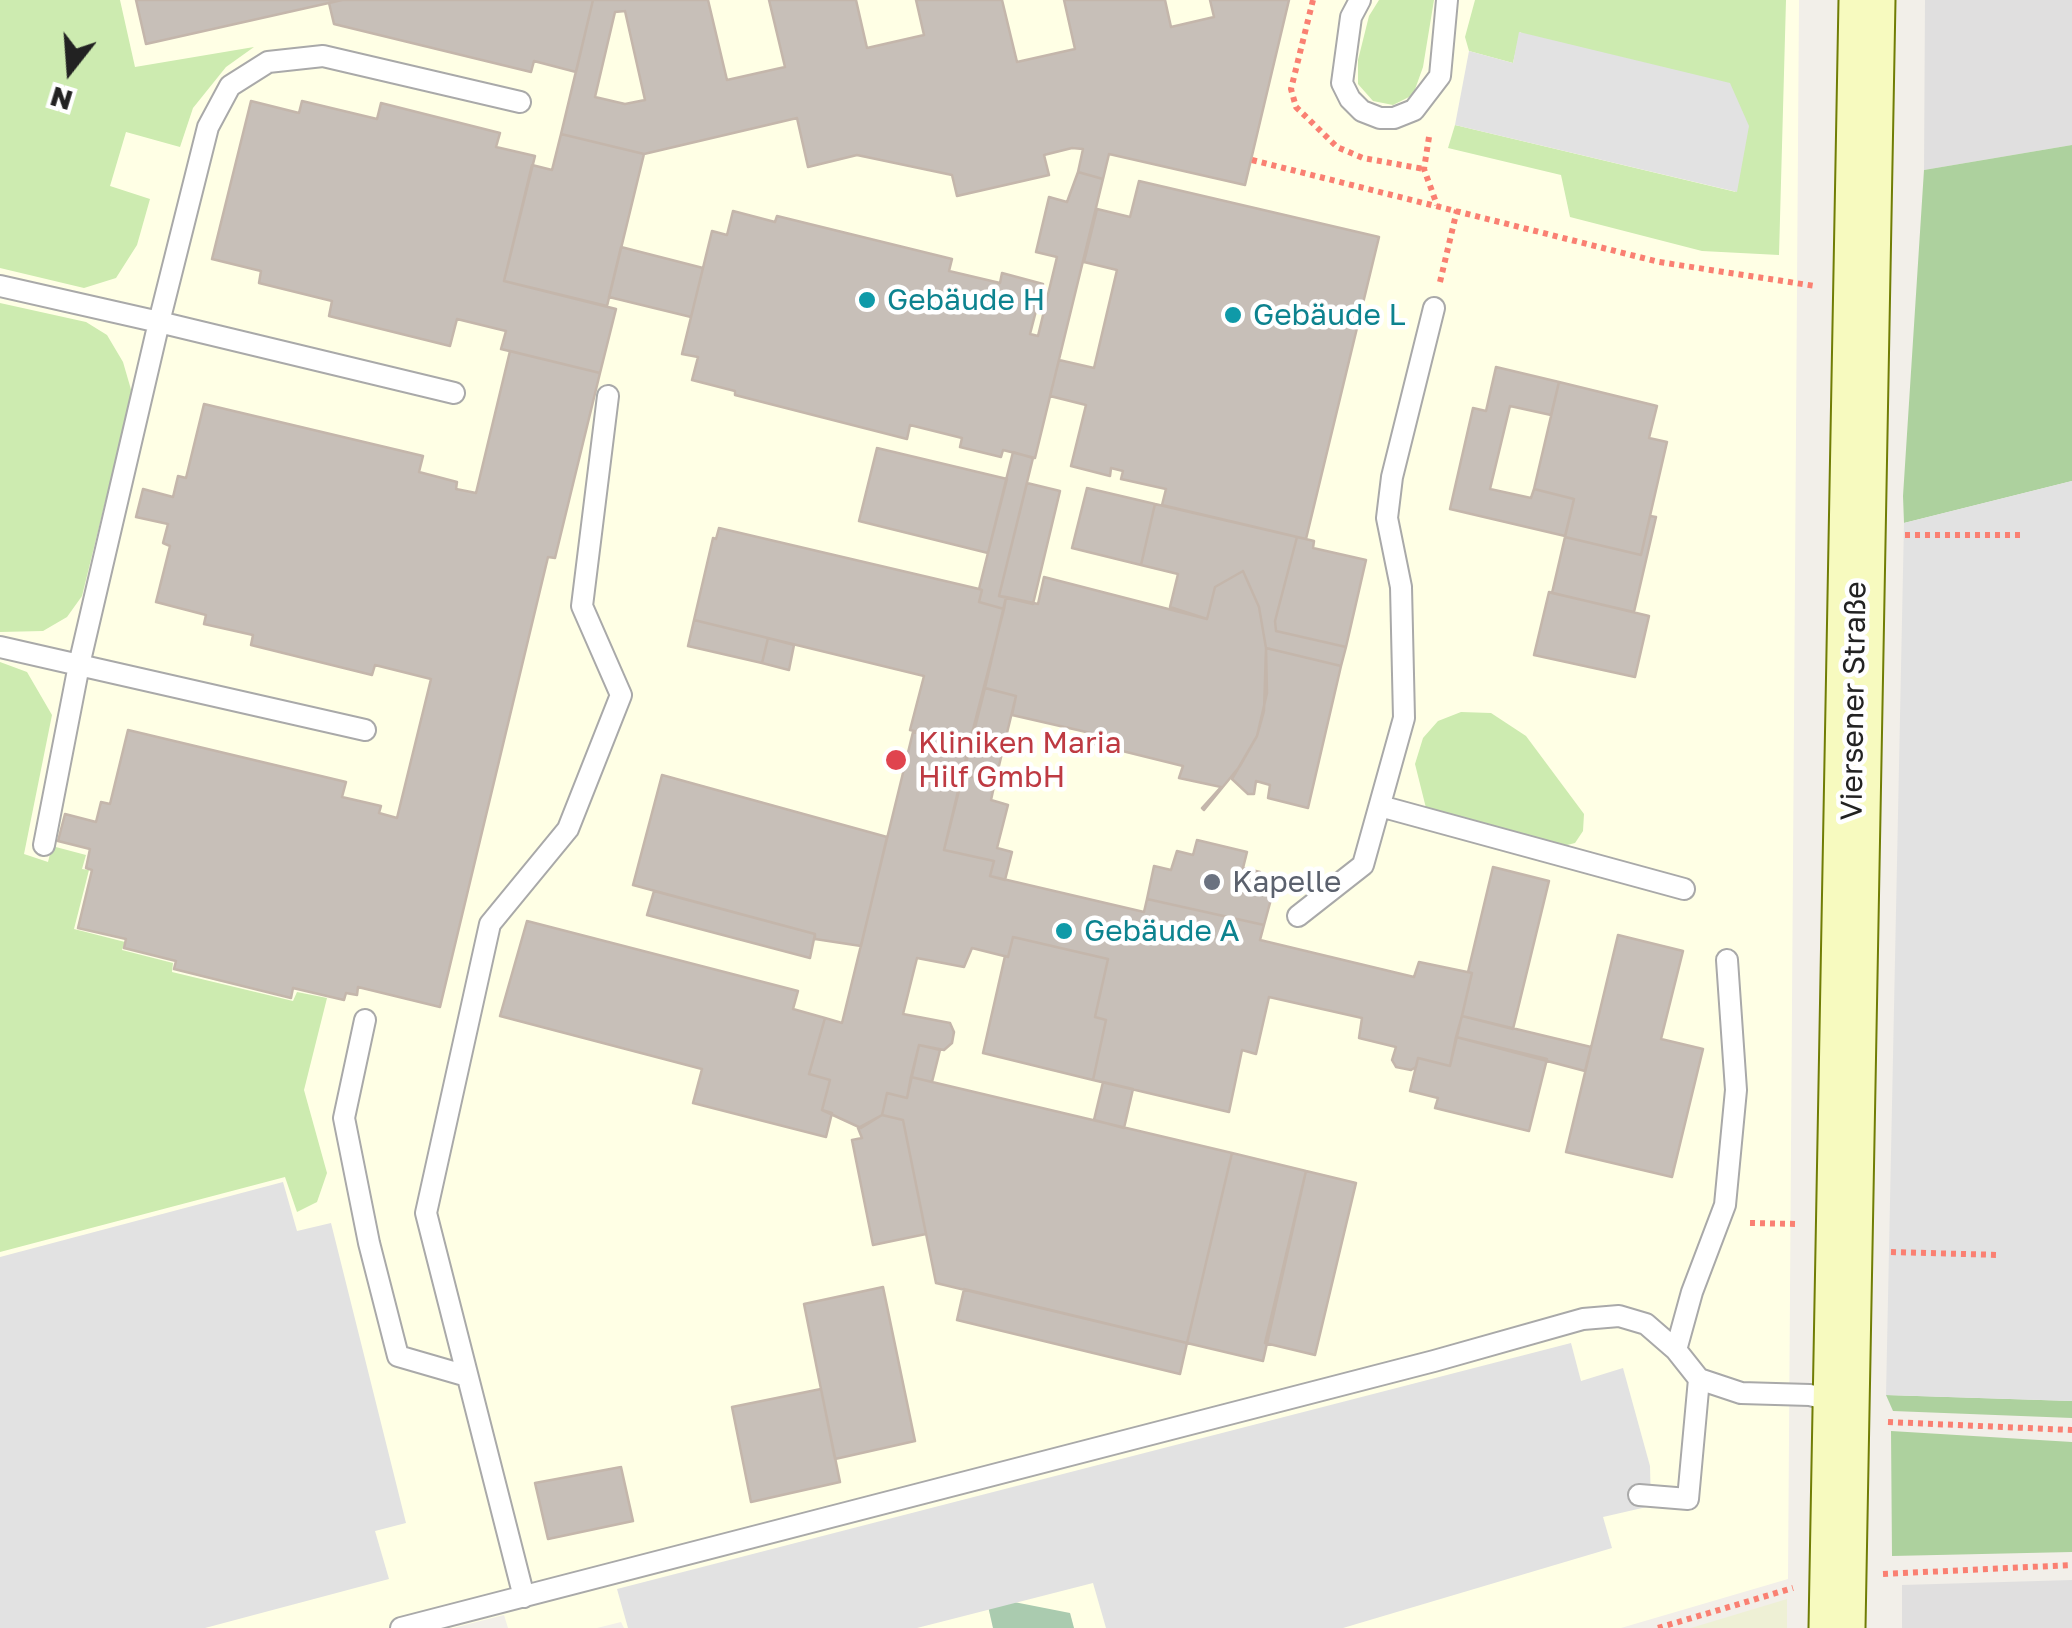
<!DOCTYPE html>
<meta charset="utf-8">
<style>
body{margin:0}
#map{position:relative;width:2072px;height:1628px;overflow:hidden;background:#f2efe9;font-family:"Golos Text",sans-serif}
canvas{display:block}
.north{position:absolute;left:20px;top:20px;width:100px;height:100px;-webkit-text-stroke:8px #fff;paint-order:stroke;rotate:197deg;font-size:28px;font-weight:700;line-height:40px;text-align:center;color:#222}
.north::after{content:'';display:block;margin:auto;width:35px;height:45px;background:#222;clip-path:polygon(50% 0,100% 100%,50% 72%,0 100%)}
</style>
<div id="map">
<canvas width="2072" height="1628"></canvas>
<div class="north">N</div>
</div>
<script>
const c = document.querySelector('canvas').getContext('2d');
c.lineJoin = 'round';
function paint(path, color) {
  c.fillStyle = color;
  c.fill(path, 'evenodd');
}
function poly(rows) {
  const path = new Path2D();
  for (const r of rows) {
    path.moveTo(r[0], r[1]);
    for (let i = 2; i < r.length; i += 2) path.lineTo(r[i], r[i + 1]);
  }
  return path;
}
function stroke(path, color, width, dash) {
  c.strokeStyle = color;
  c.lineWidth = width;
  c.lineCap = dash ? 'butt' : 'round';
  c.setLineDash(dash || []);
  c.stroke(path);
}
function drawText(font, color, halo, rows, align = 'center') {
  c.font = font + ' "Golos Text",sans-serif';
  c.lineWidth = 9;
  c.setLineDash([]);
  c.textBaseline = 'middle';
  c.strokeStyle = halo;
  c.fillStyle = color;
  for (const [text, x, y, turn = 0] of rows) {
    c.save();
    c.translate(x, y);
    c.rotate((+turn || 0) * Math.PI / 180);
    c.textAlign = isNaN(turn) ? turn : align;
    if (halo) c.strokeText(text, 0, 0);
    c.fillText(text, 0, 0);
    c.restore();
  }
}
paint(poly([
 [1925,0,2072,0,2072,145,1924,170],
 [2072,1580,2072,1628,1902,1628,1902,1585]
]), '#e0dfdf');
paint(poly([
 [0,0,1799,0,1788,1579,1621,1628,1074,1628,1070,1613,988,1606,993,1628,624,1628,621,1622,597,1628,508,1628,504,1615,453,1628,0,1628]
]), '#ffffe5');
paint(poly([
 [1787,1599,1787,1628,1691,1628]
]), '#eef0d5');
paint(poly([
 [0,0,120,0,135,67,254,47,226,67,193,108,180,147,126,132,110,186,150,199,137,245,116,278,84,288,0,268],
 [1379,0,1434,0,1423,67,1413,95,1393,105,1373,101,1358,84,1358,60,1369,16],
 [1475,0,1786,0,1779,255,1702,251,1570,217,1561,175,1448,148,1455,125,1736,192,1520,32,1513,63,1469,51,1465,37],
 [0,303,86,322,107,335,123,362,132,393,82,596,67,617,43,631,0,632],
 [0,662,27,672,52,715,24,854,48,862,52,846,86,855,82,869,89,870,74,929,125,942,122,950,173,963,172,972,293,1001,297,992,327,998,304,1090,327,1173,317,1202,297,1212,285,1177,0,1252],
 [1461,712,1491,713,1526,736,1584,814,1583,831,1575,843,1563,846,1426,808,1415,764,1423,738,1438,721]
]), '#cdebb0');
paint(poly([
 [2072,145,2072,481,1904,523,1903,496,1924,170],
 [1886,1395,2072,1401,2072,1418,1893,1411],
 [1891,1431,2072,1442,2072,1552,1892,1556]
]), '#add19e');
paint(poly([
 [1014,1602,1070,1613,1074,1628,993,1628,988,1606]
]), '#aacbaf');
paint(poly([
 [1519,32,1730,83,1749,126,1737,192,1455,125,1469,51,1513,63],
 [2072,481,2072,1401,1886,1395,1904,523],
 [283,1182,297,1231,331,1223,406,1523,375,1531,389,1579,205,1628,0,1628,0,1257],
 [1571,1343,1581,1381,1623,1368,1650,1466,1651,1506,1603,1517,1612,1548,1343,1628,1106,1628,1093,1583,917,1628,628,1628,617,1589]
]), '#e2e2e2');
const building = poly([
 [136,0,342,0,146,44,136,0],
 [342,0,593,0,576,72,534,61,531,72,334,24,329,3,342,0],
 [593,0,708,0,727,80,785,67,769,0,856,0,867,48,924,35,916,0,1002,0,1017,62,1075,49,1064,0,1165,0,1171,27,1214,17,1210,0,1289,0,1245,185,1109,154,1103,179,1078,172,1083,149,1072,148,1044,155,1049,175,957,196,952,175,857,155,808,167,797,118,644,154,561,134,593,0],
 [625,11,645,100,625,104,595,97,615,12,625,11],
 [251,101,299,113,302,101,377,119,381,103,500,133,496,147,535,156,504,281,616,309,600,373,501,349,506,331,457,319,450,346,329,316,332,301,259,283,261,271,212,259,251,101],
 [561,134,644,154,607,306,504,281,532,165,552,170,561,134],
 [1078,172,1103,179,1035,458,1003,450,1001,457,960,447,962,438,910,425,907,439,735,395,735,391,692,380,698,357,682,354,712,231,727,235,733,211,775,222,777,216,952,259,949,271,1000,283,1002,273,1043,284,1030,334,1038,336,1057,257,1036,252,1049,197,1067,202,1078,172],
 [1139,181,1379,237,1306,539,1162,505,1166,489,1121,479,1123,471,1111,468,1110,476,1071,466,1086,405,1050,396,1059,360,1094,368,1117,270,1084,262,1097,209,1130,217,1139,181],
 [621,247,703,268,691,317,609,297,621,247],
 [510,351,600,373,555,558,548,557,440,1007,358,987,357,995,346,993,344,1000,293,988,291,998,174,969,176,961,124,948,126,939,78,928,92,870,86,868,90,849,58,841,65,814,96,822,101,802,110,804,128,730,346,782,342,797,381,806,379,813,397,818,431,679,375,665,372,675,251,645,253,635,204,624,206,615,156,602,170,546,163,543,168,524,136,517,143,489,173,497,178,476,186,478,204,404,423,456,419,472,457,482,456,489,476,493,510,351],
 [1496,367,1559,382,1551,415,1510,406,1490,489,1531,498,1534,489,1574,499,1565,536,1450,509,1473,408,1486,411,1496,367],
 [1559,382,1657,406,1649,438,1667,442,1641,555,1565,537,1574,499,1534,489,1559,382],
 [877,448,1007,479,988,553,859,521,877,448],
 [1013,452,1033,458,999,596,1006,597,1004,609,979,602,982,590,979,589,1013,452],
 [1027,483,1060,491,1033,604,999,596,1027,483],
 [1087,488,1155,504,1141,565,1072,548,1087,488],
 [1155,504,1297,537,1275,621,1276,631,1346,647,1341,666,1266,648,1259,607,1243,571,1215,587,1207,619,1170,607,1178,574,1141,565,1155,504],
 [1650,516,1656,517,1634,612,1552,593,1565,537,1641,555,1650,516],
 [719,528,979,589,982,590,979,602,1004,609,969,745,910,730,924,676,694,620,713,538,716,539,719,528],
 [1297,537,1314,541,1313,548,1366,560,1346,647,1276,631,1275,621,1297,537],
 [1243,571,1259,607,1266,648,1267,693,1257,736,1240,766,1204,810,1202,808,1221,787,1179,778,1183,766,1094,744,1095,734,1012,715,1016,696,985,688,1006,597,1038,604,1044,577,1207,619,1215,587,1243,571],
 [1549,592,1649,616,1635,677,1534,655,1549,592],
 [694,620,768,638,762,663,688,646,694,620],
 [768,638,794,645,789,670,762,663,768,638],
 [1266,648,1341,666,1308,808,1268,798,1270,785,1256,781,1254,794,1248,794,1232,779,1257,736,1264,711,1266,648],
 [985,688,1016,696,995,782,963,775,985,688],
 [913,732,969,745,944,850,994,861,990,876,1144,912,1147,899,1264,925,1260,940,1414,977,1419,962,1472,973,1450,1066,1418,1058,1416,1067,1411,1070,1396,1067,1392,1060,1396,1047,1359,1038,1362,1018,1269,997,1256,1054,1242,1050,1229,1112,1093,1080,1106,1020,1095,1017,1108,959,1013,937,1008,957,972,948,964,967,917,958,903,1014,950,1023,954,1032,952,1043,944,1050,919,1045,907,1098,887,1093,882,1115,861,1128,822,1110,830,1080,809,1074,825,1018,842,1023,913,732],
 [662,775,887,837,861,946,815,939,815,934,633,885,662,775],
 [963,775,995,782,991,800,1008,805,997,848,1012,852,1005,880,990,876,994,861,944,850,963,775],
 [1197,840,1247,852,1243,868,1260,872,1256,887,1273,892,1264,925,1147,899,1154,866,1171,870,1177,851,1193,855,1197,840],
 [1493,867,1549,881,1513,1029,1462,1016,1472,973,1468,972,1493,867],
 [654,891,815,934,810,958,647,915,654,891],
 [527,921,798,991,793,1009,825,1018,809,1074,830,1080,822,1110,832,1113,826,1137,693,1103,702,1069,500,1016,527,921],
 [1618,935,1683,951,1661,1039,1703,1049,1672,1177,1566,1152,1618,935],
 [1013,937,1108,959,1095,1017,1106,1020,1093,1080,983,1053,1005,956,1008,957,1013,937],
 [1462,1016,1591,1047,1585,1071,1456,1037,1462,1016],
 [1456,1037,1547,1059,1529,1131,1435,1108,1438,1098,1410,1091,1418,1058,1450,1066,1456,1037],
 [919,1045,940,1050,932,1082,911,1077,919,1045],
 [911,1077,1232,1153,1187,1343,936,1283,903,1120,882,1115,887,1093,907,1098,911,1077],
 [1103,1082,1133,1089,1124,1128,1094,1120,1103,1082],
 [882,1115,903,1120,926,1234,873,1245,852,1140,862,1138,858,1128,882,1115],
 [1232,1153,1306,1171,1263,1361,1187,1343,1232,1153],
 [1306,1171,1356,1183,1315,1355,1265,1343,1306,1171],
 [883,1287,915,1441,835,1459,804,1304,883,1287],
 [964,1289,1187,1343,1180,1374,957,1320,964,1289],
 [821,1389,840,1482,751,1502,732,1407,821,1389],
 [621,1467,633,1521,548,1539,535,1483,621,1467]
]);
paint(building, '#c7bfb8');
stroke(building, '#c4b6ab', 2.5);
const service = poly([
 [1360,0,1351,17,1342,83,1350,99,1362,111,1380,118,1394,118,1414,110,1440,76,1447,0],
 [0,286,159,322,79,665,0,647],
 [454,393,159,322,208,127,230,86,268,62,323,56,520,102],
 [1380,806,1684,889],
 [44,845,79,665,365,730],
 [1298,916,1363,865,1404,718,1401,587,1387,518,1392,477,1434,308],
 [365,1020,344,1118,369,1243,398,1356,467,1376],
 [1676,1350,1692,1292,1725,1205,1736,1090,1727,960],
 [1639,1495,1688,1499,1699,1379],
 [524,1597,426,1213,490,924,568,829,621,695,582,606,608,396],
 [401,1628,1434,1361,1583,1319,1619,1316,1646,1324,1676,1350,1699,1379,1741,1393,1810,1395,1838,1402]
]);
const secondary = poly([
 [1837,1628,1867,0]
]);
stroke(service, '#a9a9a9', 24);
stroke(secondary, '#707d05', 59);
stroke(poly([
 [1313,0,1291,89,1296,107,1337,147,1363,158,1424,169],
 [1429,137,1424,169,1437,205],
 [1252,160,1659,262,1815,286],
 [1440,282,1457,210],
 [1905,535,2023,535],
 [1750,1223,1798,1224],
 [1891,1252,2000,1255],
 [1888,1422,2072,1430],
 [1883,1574,2072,1565],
 [1658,1628,1793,1588]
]), '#fa8072', 6, [5, 5]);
stroke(service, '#fff', 20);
stroke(secondary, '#f7fabf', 55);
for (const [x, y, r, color] of [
 [867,300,10,"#0f9aa8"],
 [1233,315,10,"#0f9aa8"],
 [896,760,12,"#e0444e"],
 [1212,882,10,"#6b7280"],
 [1064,931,10,"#0f9aa8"]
]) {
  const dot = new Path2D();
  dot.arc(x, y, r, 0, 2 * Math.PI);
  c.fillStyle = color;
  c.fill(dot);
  stroke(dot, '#fff', 4);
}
drawText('30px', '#0d838f', '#fff', [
 ["Gebäude H",887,300],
 ["Gebäude L",1253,315],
 ["Gebäude A",1084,931]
], 'left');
drawText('30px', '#222', '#fff', [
 ["Viersener Straße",1854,701,-89]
]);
drawText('30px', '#be3a42', '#fff', [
 ["Kliniken Maria",918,743],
 ["Hilf GmbH",918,777]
], 'left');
drawText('30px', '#5b616d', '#fff', [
 ["Kapelle",1232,882]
], 'left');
</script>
